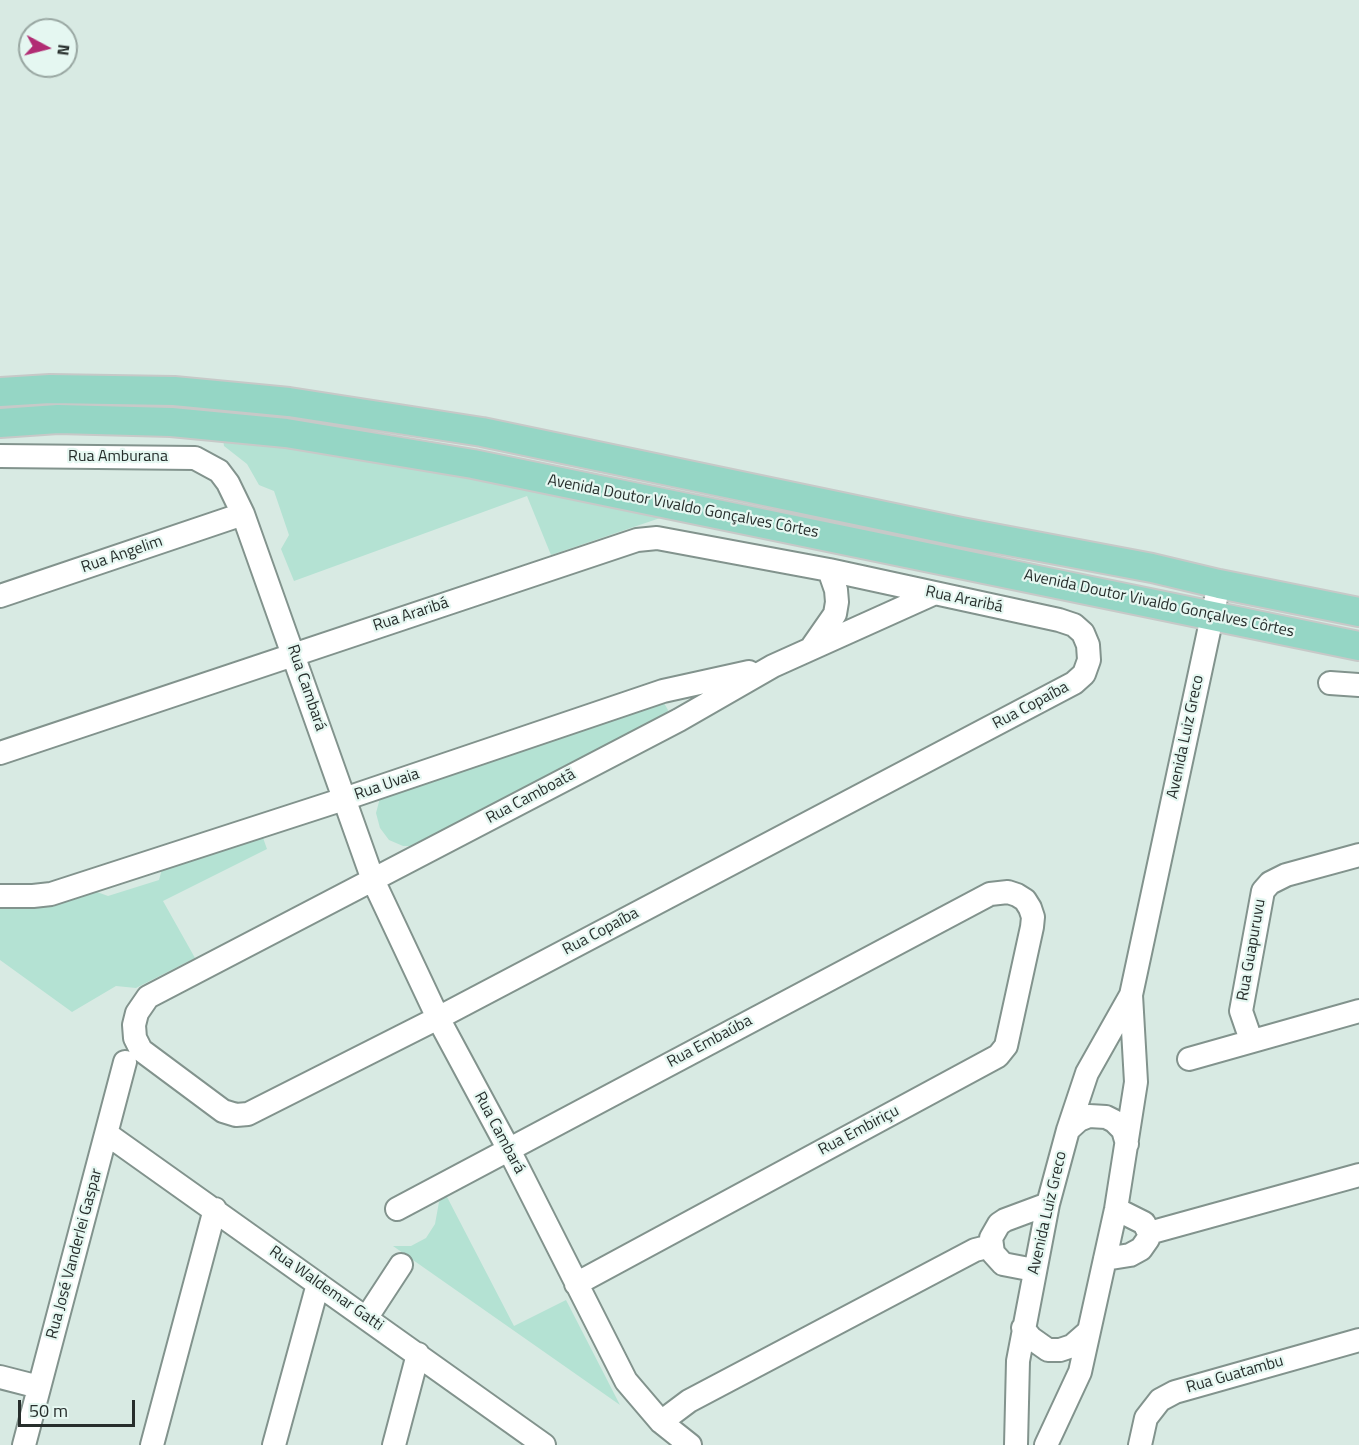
<!DOCTYPE html>
<meta charset="utf-8">
<style>
body{margin:0}
#map{position:relative;width:1359px;height:1445px;overflow:hidden;background:#d8eae3;font-family:"Titillium Web",sans-serif}
canvas{display:block}
.north{position:absolute;left:18px;top:18px;width:60px;height:60px;box-sizing:border-box;background:#e5f7f1;border:2px solid #99a7a2;border-radius:50%;rotate:97deg;font-size:16px;font-weight:700;line-height:24px;text-align:center;color:#272e2c}
.north::after{content:'';display:block;margin:auto;width:21px;height:27px;background:#b12c73;clip-path:polygon(50% 0,100% 100%,50% 72%,0 100%)}
.scale{position:absolute;left:18px;top:1400px;width:117px;height:27px;box-sizing:border-box;border:3px solid #272e2c;border-top:0;padding-left:8px;font-size:18px;line-height:21px;white-space:nowrap;color:#272e2c;-webkit-text-stroke:4px #e5f7f1;paint-order:stroke}
</style>
<div id="map">
<canvas width="1359" height="1445"></canvas>
<div class="north">N</div>
<div class="scale">50 m</div>
</div>
<script>
const c = document.querySelector('canvas').getContext('2d');
c.lineJoin = 'round';
function paint(path, color) {
  c.fillStyle = color;
  c.fill(path, 'evenodd');
}
function poly(rows) {
  const path = new Path2D();
  for (const r of rows) {
    path.moveTo(r[0], r[1]);
    for (let i = 2; i < r.length; i += 2) path.lineTo(r[i], r[i + 1]);
  }
  return path;
}
function stroke(path, color, width, dash) {
  c.strokeStyle = color;
  c.lineWidth = width;
  c.lineCap = dash ? 'butt' : 'round';
  c.setLineDash(dash || []);
  c.stroke(path);
}
function drawText(font, color, halo, rows, align = 'center') {
  c.font = font + ' "Titillium Web",sans-serif';
  c.lineWidth = 4.5;
  c.setLineDash([]);
  c.textBaseline = 'middle';
  c.strokeStyle = halo;
  c.fillStyle = color;
  for (const [text, x, y, turn = 0] of rows) {
    c.save();
    c.translate(x, y);
    c.rotate((+turn || 0) * Math.PI / 180);
    c.textAlign = isNaN(turn) ? turn : align;
    if (halo) c.strokeText(text, 0, 0);
    c.fillText(text, 0, 0);
    c.restore();
  }
}
paint(poly([
 [223,439,326,451,666,516,551,555,527,496,294,581,281,549,289,535,274,491,259,485,247,464,224,446],
 [661,702,664,703,668,710,666,717,410,846,403,846,389,840,380,828,376,813,380,798],
 [262,835,267,849,163,901,195,958,136,988,116,986,72,1012,0,960,0,907,50,906,97,892,108,896,159,880,162,869],
 [446,1195,514,1326,566,1300,620,1405,393,1246,411,1246,426,1238,435,1224,439,1202]
]), '#b4e2d3');
const minor = poly([
 [0,456,195,458,219,471,228,483,243,514,373,880,438,1018,508,1148,626,1381,661,1422,690,1445],
 [0,596,243,514],
 [812,647,835,614,837,602,836,590,829,570],
 [1330,683,1359,685],
 [0,753,637,540,657,538,829,570,1059,620,1074,625,1083,633,1088,645,1089,660,1084,674,1074,683,438,1018,248,1114,236,1115,223,1111,141,1050,135,1038,134,1025,137,1013,148,997,679,720,773,666,933,594],
 [0,896,33,896,51,894,344,799,663,691,749,672],
 [1251,1040,1241,1011,1263,891,1270,883,1286,875,1359,855],
 [1189,1059,1359,1011],
 [1068,1130,1079,1120,1089,1116,1106,1117,1114,1121,1123,1130,1127,1144],
 [107,1134,544,1445],
 [397,1209,990,894,1008,892,1017,895,1025,900,1030,908,1033,917,1032,927,1006,1046,998,1056,576,1284],
 [1149,1233,1359,1175],
 [1105,1259,1130,1255,1141,1249,1148,1239,1149,1233,1144,1223,1116,1209],
 [1034,1270,1003,1264,993,1253,991,1238,999,1224,1005,1220,1048,1204],
 [367,1317,401,1265],
 [1023,1328,1031,1338,1048,1350,1060,1350,1072,1346,1088,1332],
 [0,1377,39,1387],
 [661,1422,689,1401,975,1250,991,1246],
 [24,1445,125,1062],
 [152,1445,215,1209],
 [274,1445,318,1284],
 [394,1445,418,1354],
 [1016,1445,1018,1361,1048,1204,1068,1130,1087,1073,1131,995],
 [1046,1445,1080,1372,1116,1209,1136,1082,1131,995,1219,584],
 [1140,1445,1146,1418,1160,1400,1175,1392,1359,1340]
]);
const major = poly([
 [0,392,50,389,174,391,289,402,482,432,961,532,1152,568,1219,584,1359,612],
 [0,423,58,419,171,422,286,433,473,464,1359,646]
]);
stroke(minor, '#82938d', 26);
stroke(major, '#c7c9c8', 32);
stroke(minor, '#fff', 22);
stroke(major, '#95d6c5', 28);
drawText('16px', '#272e2c', '#e5f7f1', [
 ["Rua Amburana",118,457],
 ["Avenida Doutor Vivaldo Gonçalves Côrtes",683,507,11],
 ["Rua Angelim",122,555,-19],
 ["Rua Araribá",964,600,12],
 ["Avenida Doutor Vivaldo Gonçalves Côrtes",1159,604,12],
 ["Rua Araribá",411,615,-18],
 ["Rua Cambará",306,688,71],
 ["Rua Copaíba",1031,706,-28],
 ["Avenida Luiz Greco",1186,737,-78],
 ["Rua Uvaia",387,785,-19],
 ["Rua Camboatã",531,797,-28],
 ["Rua Copaíba",601,932,-28],
 ["Rua Guapuruvu",1252,950,-80],
 ["Rua Embaúba",710,1042,-28],
 ["Rua Embiriçu",859,1131,-28],
 ["Rua Cambará",499,1133,62],
 ["Avenida Luiz Greco",1048,1213,-77],
 ["Rua José Vanderlei Gaspar",75,1254,-75],
 ["Rua Waldemar Gatti",326,1289,35],
 ["Rua Guatambu",1235,1375,-16]
]);
</script>
